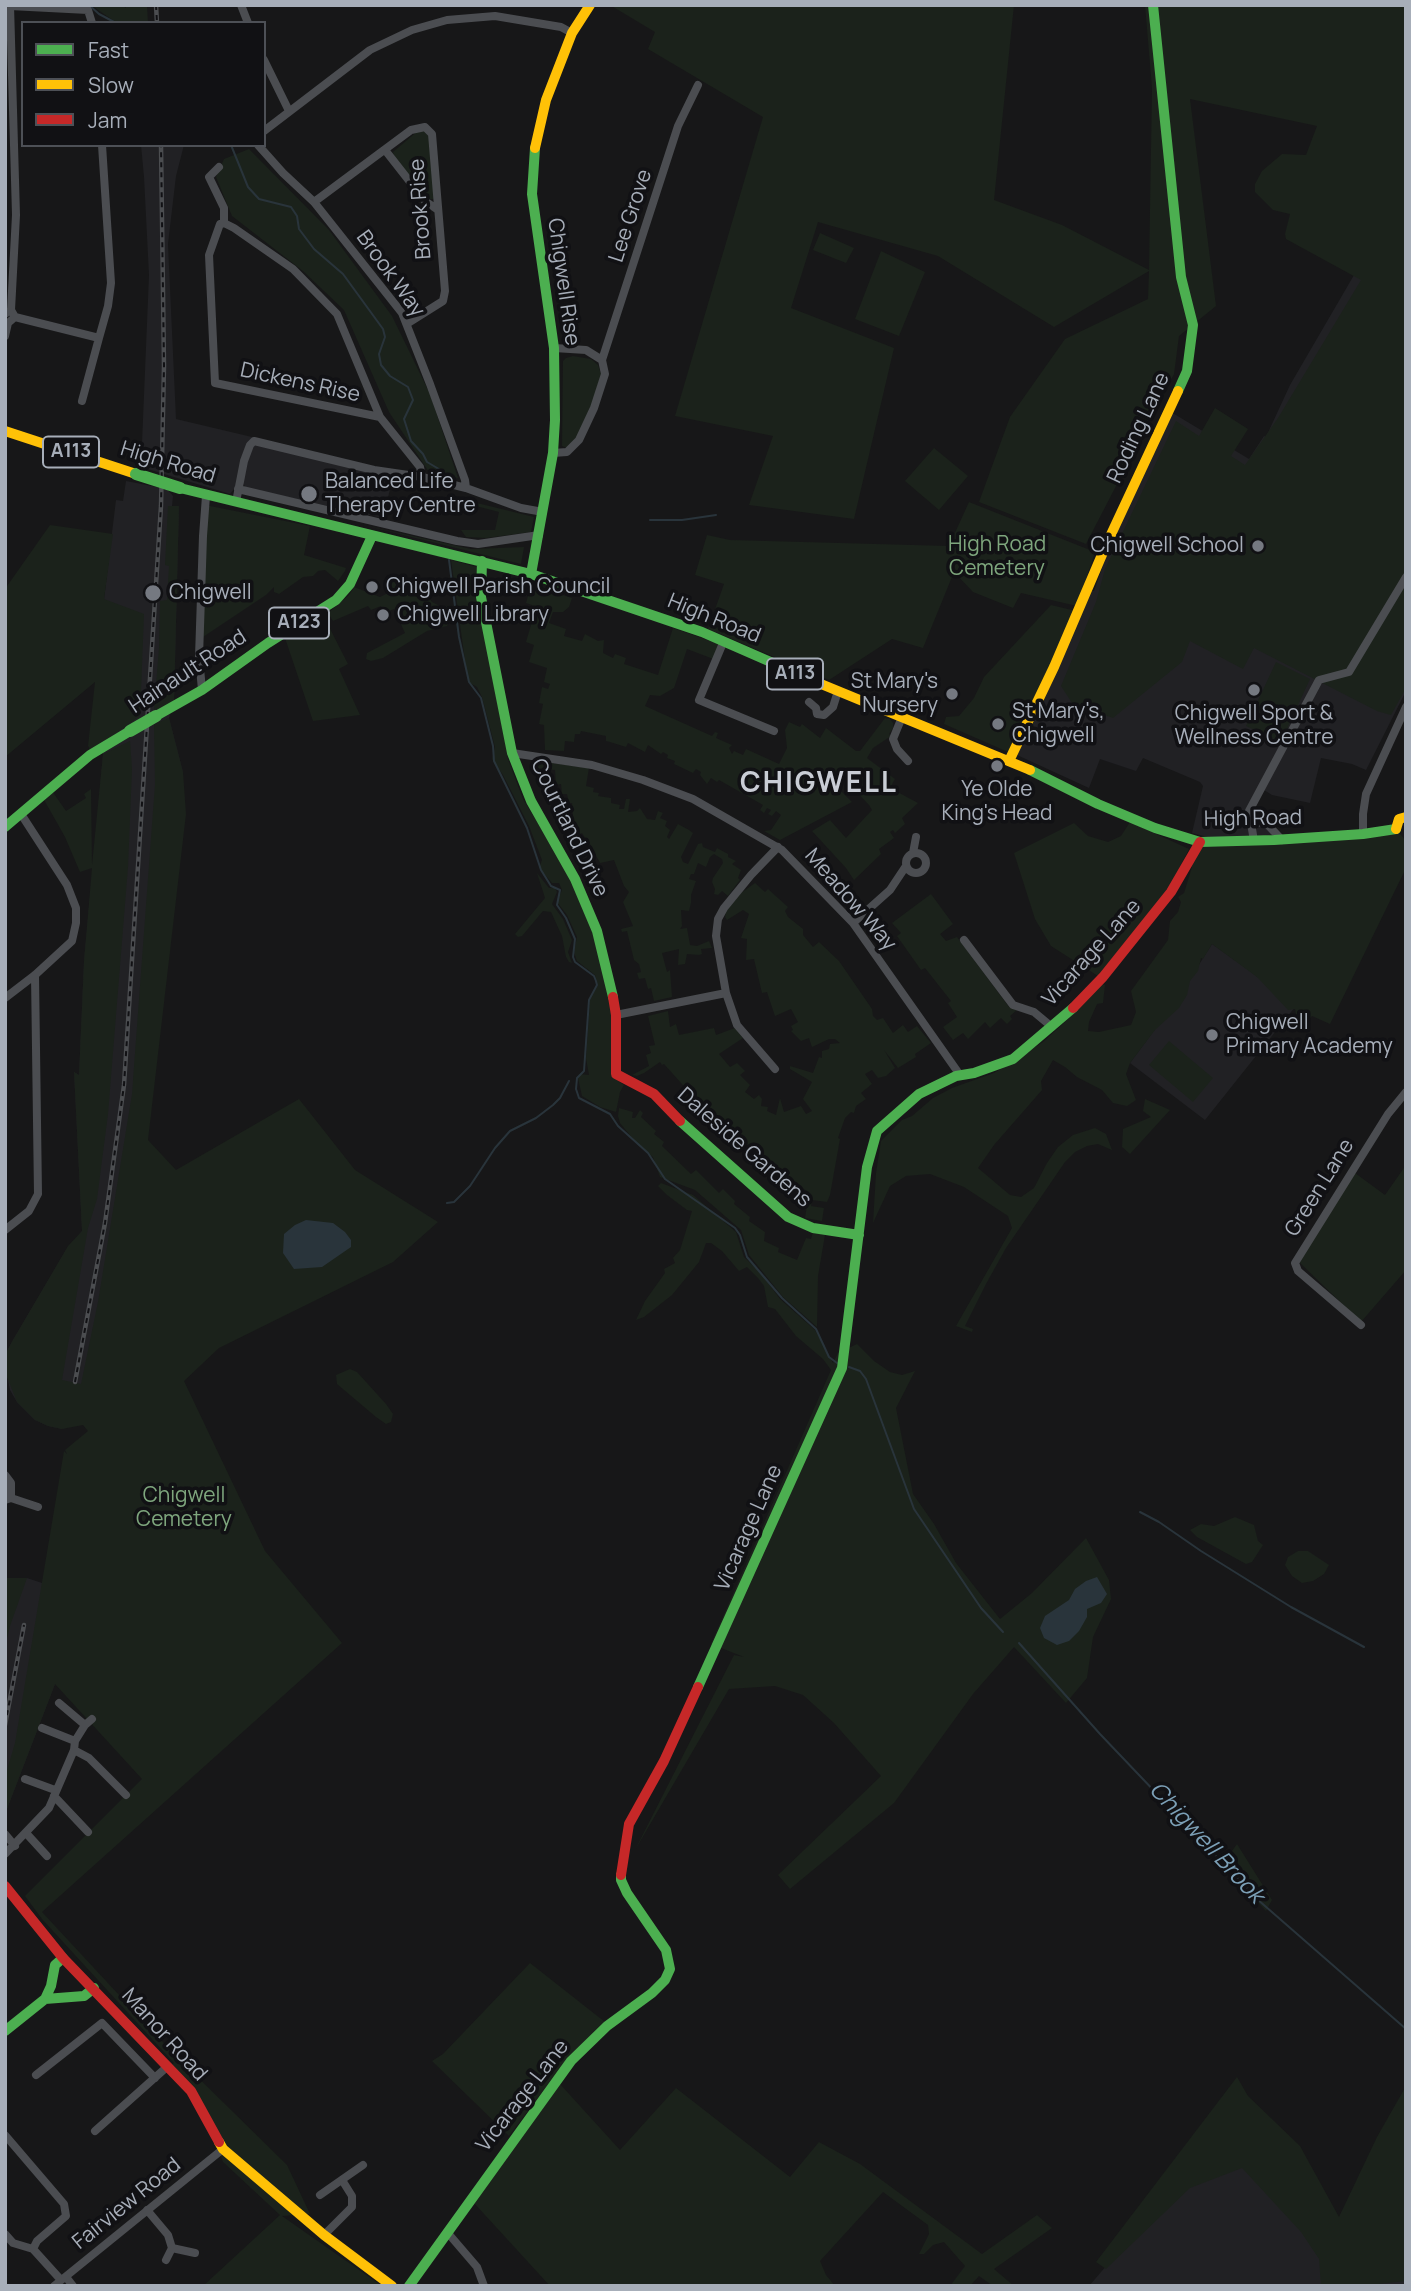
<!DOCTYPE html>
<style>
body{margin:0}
#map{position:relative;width:1411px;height:2291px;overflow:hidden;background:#171718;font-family:Manrope,sans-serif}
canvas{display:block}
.frame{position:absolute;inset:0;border:7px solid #a7aeb9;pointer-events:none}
.legend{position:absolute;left:21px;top:21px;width:245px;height:126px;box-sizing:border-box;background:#111114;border:2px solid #4d5056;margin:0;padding:9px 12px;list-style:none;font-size:21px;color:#a7aeb9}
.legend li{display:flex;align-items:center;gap:14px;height:35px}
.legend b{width:35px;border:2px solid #4d5056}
</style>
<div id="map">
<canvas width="1411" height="2291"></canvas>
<div class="frame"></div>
<ul class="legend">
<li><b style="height:9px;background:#4caf50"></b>Fast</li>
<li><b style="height:9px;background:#ffc107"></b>Slow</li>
<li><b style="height:9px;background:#c62828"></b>Jam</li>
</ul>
</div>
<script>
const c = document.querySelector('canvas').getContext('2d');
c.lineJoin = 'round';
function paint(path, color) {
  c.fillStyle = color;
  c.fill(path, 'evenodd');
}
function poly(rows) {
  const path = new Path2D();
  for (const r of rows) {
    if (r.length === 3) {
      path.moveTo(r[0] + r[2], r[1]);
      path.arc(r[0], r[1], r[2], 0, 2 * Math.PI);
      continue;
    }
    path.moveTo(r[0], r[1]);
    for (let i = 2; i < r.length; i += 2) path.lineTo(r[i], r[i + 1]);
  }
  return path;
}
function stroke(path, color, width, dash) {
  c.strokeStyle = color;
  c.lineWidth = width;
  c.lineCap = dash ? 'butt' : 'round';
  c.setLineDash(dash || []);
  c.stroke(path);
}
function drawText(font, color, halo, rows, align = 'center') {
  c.font = font + ' Manrope,sans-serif';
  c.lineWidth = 7;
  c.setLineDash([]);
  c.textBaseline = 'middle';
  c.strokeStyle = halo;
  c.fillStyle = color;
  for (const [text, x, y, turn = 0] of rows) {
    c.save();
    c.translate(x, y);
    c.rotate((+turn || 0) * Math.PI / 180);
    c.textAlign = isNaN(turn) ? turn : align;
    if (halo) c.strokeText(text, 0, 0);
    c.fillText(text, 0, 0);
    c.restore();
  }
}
paint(poly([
 [141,145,184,145,176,176,168,244,176,419,252,437,253,446,258,443,393,477,383,518,246,488,241,480,230,494,141,467,149,275,144,177],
 [1361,263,1406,274,1406,691,1366,770,1352,764,1321,758,1310,803,1272,795,1264,790,1253,802,1249,821,1273,826,1271,835,1211,838,1192,833,1203,786,1200,782,1143,758,1136,771,1100,759,1089,788,1017,755,1092,591,1094,591,1107,554,1171,412,1249,459,1264,436,1266,437,1290,385],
 [126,481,167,489,173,496,172,506,179,506,174,702,169,718,183,772,89,1421,62,1429,48,1426,35,1420,17,1402,10,1390,5,1365,7,1351,13,1340,66,1250,82,1231,74,1072,79,1075,84,961,103,754,104,599,116,500,123,501],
 [1212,944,1250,971,1295,1007,1205,1120,1130,1063,1178,998],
 [5,1578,27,1578,42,1583,55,1684,5,1814],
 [1406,2126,1406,2286,1089,2286,1213,2142,1335,2232]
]), '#212124');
paint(poly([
 [91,5,122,5,126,8,126,5,147,5,148,23,117,23],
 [610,5,1014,5,994,200,1062,225,1149,270,1152,88,1145,5,1406,5,1406,688,1391,715,1377,711,1254,648,1243,669,1190,641,1182,662,1113,718,1072,703,1061,686,1096,602,1105,569,1176,421,1199,436,1215,408,1248,429,1231,456,1245,465,1278,418,1361,280,1286,239,1285,234,1290,214,1273,210,1255,192,1255,184,1262,171,1282,154,1306,155,1317,126,1190,99,1216,306,1179,336,1174,374,1086,544,979,502,1010,417,1065,339,1148,299,1149,271,1054,327,938,256,818,222,791,308,894,348,854,519,749,505,773,436,675,416,763,117,648,49,655,32],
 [425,129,432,134,434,199,428,199,394,158,393,152,419,130],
 [249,149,329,230,392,316,430,394,458,478,429,472,389,412,344,310,303,271,232,216,216,177,224,159],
 [820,233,854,248,846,263,813,250],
 [881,251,925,272,899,336,855,319],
 [573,356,591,359,598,365,601,374,592,405,577,438,567,448,562,446,563,361,566,358],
 [934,448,968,476,939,510,905,481],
 [473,502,534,517,531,532,486,538,466,537,461,530,495,530,499,512,472,505],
 [969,502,1095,552,1077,606,1021,593,1013,608,973,592,954,572,923,648,892,639,829,680,708,629,724,584,695,575,707,535,730,540,949,546],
 [205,505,310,526,304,555,346,568,345,571,338,581,325,570,318,571,313,576,303,577,279,594,274,592,274,587,266,595,200,639],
 [168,506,179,506,174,702,154,710,159,648,160,601,167,600,169,566,165,565],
 [359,524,471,549,524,547,521,564],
 [50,525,113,534,104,599,144,614,140,716,91,751,88,746,95,682,5,757,5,589],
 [451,560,480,568,476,589,508,759,523,799,565,867,592,931,607,981,612,1020,614,1078,624,1085,620,1092,616,1112,600,1107,582,1096,578,1078,579,1074,589,1075,586,1058,590,1000,598,985,595,975,577,961,574,952,577,937,567,915,557,902,562,890,559,883,552,883,539,868,542,860,529,826,503,775,492,759,495,747,482,697,477,687,468,682],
 [400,576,407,579,407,586,418,593,427,595,432,602,442,607,451,605,454,614,447,626,427,631,383,658,371,661,366,659,367,653,405,633,394,609,384,613,381,606,371,610,368,606,333,621,328,613,349,595,354,587,380,597,388,593,385,582],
 [531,585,572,598,569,607,563,612,553,612,549,623,566,629,564,636,582,641,585,634,598,641,604,640,603,653,613,658,615,654,626,658,624,664,658,675,673,628,722,645,716,660,687,649,674,688,660,696,650,695,645,706,712,736,715,732,718,733,716,738,732,745,729,748,732,754,734,751,743,755,746,749,779,764,787,748,785,730,789,722,800,727,802,724,820,738,826,728,856,751,860,751,885,718,890,719,893,723,893,728,889,734,891,736,873,748,867,758,895,779,890,788,918,803,902,818,905,824,895,833,893,830,890,832,894,838,879,849,881,854,854,880,846,868,812,831,830,820,846,838,872,810,869,805,844,779,837,787,852,802,780,840,764,831,771,830,781,815,776,811,772,816,768,814,771,810,767,808,764,813,760,810,763,805,719,780,717,782,711,778,707,784,700,775,701,772,696,769,693,773,674,764,675,761,667,758,668,755,663,752,661,754,648,745,645,752,628,743,626,747,610,742,606,741,606,736,581,731,580,734,575,734,574,742,565,741,564,751,545,750,544,725,539,724,543,704,539,703,542,687,548,689,550,684,544,682,547,668,529,662,534,645,526,642,531,625,527,622,532,605,526,603],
 [1051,605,1076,611,1008,752,944,724,946,717,959,716,974,698,984,677],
 [324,617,348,664,339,669,360,715,313,721,285,638],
 [1276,662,1310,679,1281,742,1246,726],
 [169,718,183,772,186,814,148,1140,176,1170,299,1099,355,1170,438,1222,393,1262,219,1348,184,1381,265,1551,342,1643,42,1912,171,2051,287,2165,310,2214,282,2216,382,2286,203,2286,280,2215,223,2162,201,2103,171,2065,174,2063,42,1919,25,1896,142,1779,55,1684,5,1814,5,1777,15,1743,64,1451,67,1454,65,1450,88,1431,83,1425,62,1429,48,1426,35,1420,17,1402,5,1372,7,1351,13,1340,68,1246,82,1231,74,1072,79,1075,84,961,92,868,80,872,65,837,43,798,52,791,66,811,86,798,84,794,91,789,92,865,103,754,130,741,132,769,128,867,108,1114,97,1199,88,1228,62,1380,81,1384,98,1302,132,1094,155,784,154,724],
 [544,762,589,768,586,786,594,788,593,792,599,793,598,796,611,798,611,803,620,805,619,809,624,809,626,799,630,799,628,812,637,811,640,808,647,819,655,820,658,811,663,813,660,818,667,821,665,826,670,830,667,837,669,839,678,824,689,830,693,833,681,857,683,862,688,864,698,844,702,843,703,847,715,852,717,848,728,854,728,857,736,861,732,864,741,870,738,878,740,880,728,896,722,891,718,895,714,894,715,889,712,882,713,878,723,863,722,859,714,854,710,857,706,867,698,863,694,874,691,874,689,879,696,881,691,895,691,903,689,911,681,910,682,926,680,929,687,928,690,945,697,946,709,941,712,948,701,949,702,954,699,955,687,954,685,964,678,965,679,949,662,953,667,972,670,970,672,997,654,1001,651,988,648,989,645,978,639,979,637,973,641,972,639,964,634,960,627,931,622,932,621,929,633,926,623,902,629,892,624,886,614,860,600,863,590,844,586,846,584,843,587,841,582,833,580,834,571,818,573,816,572,803,569,803,567,794,562,794,561,784,556,785,555,770,539,769,534,763],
 [1130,822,1189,849,1169,888,1098,976,1051,946,1035,919,1014,853,1074,823,1088,836,1108,842,1121,836],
 [1396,829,1406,841,1406,868,1330,1024,1312,1016,1304,1025,1297,1019,1295,1009,1288,1010,1257,977,1212,944,1203,959,1201,958,1198,971,1190,981,1187,995,1179,1008,1155,1030,1130,1063,1126,1074,1136,1100,1127,1106,1113,1103,1102,1090,1077,1077,1065,1067,1053,1060,1041,1081,1042,1090,994,1145,978,1168,1010,1195,1021,1197,1034,1188,1047,1163,1058,1147,1073,1135,1095,1128,1106,1134,1112,1150,1098,1144,1087,1146,1075,1152,1065,1162,1006,1248,986,1284,965,1326,973,1329,972,1332,956,1326,1012,1228,1008,1216,964,1187,930,1174,906,1176,890,1186,873,1223,876,1173,881,1141,902,1120,912,1116,933,1098,952,1088,994,1073,1043,1042,1078,1010,1101,983,1105,985,1103,1003,1097,1004,1089,1022,1088,1031,1099,1032,1131,1025,1136,1012,1131,991,1168,940,1170,921,1178,912,1181,902,1178,897,1184,893,1192,867,1188,864,1200,842],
 [537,873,549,888,555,888,557,892,552,904,563,919,572,940,568,952,572,963,569,962,566,957,562,936,551,912,543,911,522,936,518,937,515,934,545,898],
 [755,883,765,892,768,889,788,907,785,911,788,917,803,929,803,935,813,947,819,942,839,961,872,1009,873,1016,877,1020,883,1018,893,1033,903,1025,908,1032,917,1026,931,1043,915,1054,916,1057,898,1068,884,1050,895,1068,886,1076,878,1078,872,1070,865,1074,872,1084,861,1093,866,1099,856,1106,854,1113,851,1112,845,1118,838,1138,840,1139,830,1195,827,1202,812,1200,811,1206,824,1208,822,1221,805,1218,809,1192,782,1177,745,1145,746,1143,733,1130,709,1110,707,1112,664,1064,662,1065,660,1062,644,1073,637,1076,632,1075,649,1066,646,1055,651,1053,649,1046,655,1045,648,1016,668,1011,670,1027,676,1024,679,1035,714,1028,716,1035,735,1028,743,1038,719,1054,730,1067,737,1063,745,1071,740,1075,750,1085,745,1092,754,1099,759,1095,762,1099,761,1106,768,1107,767,1111,776,1115,780,1098,784,1112,801,1106,806,1114,812,1111,803,1099,812,1082,790,1069,790,1066,813,1073,819,1057,822,1058,822,1051,829,1049,830,1044,840,1043,835,1039,829,1039,812,1047,809,1038,801,1041,791,1031,793,1030,791,1026,798,1022,791,1009,775,1016,767,992,762,993,754,959,746,960,747,939,741,938,749,914,743,910,727,920,725,917,726,911,741,893],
 [931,894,953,924,940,934,946,941,957,937,1009,1007,1017,1010,1010,1016,1012,1019,1007,1024,1001,1018,990,1028,985,1022,968,1039,963,1033,953,1040,943,1027,957,1017,948,1003,951,1001,925,968,921,970,897,936,901,933,892,923],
 [1169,1041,1213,1078,1193,1102,1149,1065],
 [1145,1099,1170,1110,1130,1154,1122,1147,1123,1129,1151,1117,1143,1111],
 [619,1108,633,1112,632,1118,635,1118,640,1110,643,1113,641,1117,656,1131,654,1134,664,1142,662,1146,691,1174,696,1170,719,1193,723,1189,735,1201,734,1204,750,1217,749,1221,765,1232,764,1241,779,1248,778,1252,797,1260,806,1238,811,1239,813,1232,825,1235,818,1276,817,1327,783,1297,749,1255,741,1230,695,1190,660,1177,653,1157,638,1145,620,1123,618,1116],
 [1406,1165,1406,1270,1361,1322,1299,1262,1355,1173,1385,1195],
 [661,1183,693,1195,736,1232,744,1257,760,1272,780,1299,815,1330,833,1363,838,1353,857,1344,874,1361,890,1372,902,1375,915,1371,896,1408,913,1494,934,1524,956,1563,1000,1619,1032,1593,1086,1538,1109,1580,1111,1599,1093,1637,1087,1678,1066,1703,1014,1647,973,1694,894,1803,790,1889,778,1875,881,1776,834,1723,803,1695,775,1686,729,1689,635,1850,734,1655,744,1657,711,1644,831,1370,823,1359,796,1336,775,1309,768,1307,764,1286,758,1278,747,1267,739,1271,722,1251,711,1243,706,1243,699,1262,672,1295,644,1317,636,1320,645,1301,665,1273,664,1269,675,1263,673,1258,680,1250,692,1211,687,1210,667,1195,658,1186],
 [350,1369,357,1372,386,1404,393,1414,391,1422,386,1424,376,1417,337,1384,336,1375],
 [1235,1517,1254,1525,1258,1541,1263,1545,1252,1562,1246,1564,1197,1537,1190,1530,1201,1524,1214,1526],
 [1298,1551,1308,1551,1329,1565,1324,1574,1313,1581,1302,1583,1292,1576,1285,1565,1288,1557],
 [5,1578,27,1578,10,1626,5,1647],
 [1237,1844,1272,1900,1266,1911,1222,1865],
 [530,1963,605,2022,567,2059,509,2136,432,2061,443,2054],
 [1237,2077,1248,2096,1300,2146,1339,2217,1377,2137,1406,2086,1406,2281,1361,2286,1321,2286,1319,2259,1301,2232,1242,2168,1190,2188,1106,2269,1096,2262],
 [560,2084,620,2150,676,2088,790,2177,819,2142,860,2164,982,2254,1037,2215,1052,2228,994,2269,1014,2286,993,2286,979,2276,970,2286,950,2286,965,2266,944,2242,933,2245,924,2254,919,2254,929,2234,928,2225,883,2192,820,2261,826,2275,835,2286,550,2286,474,2203]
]), '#1b221b');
paint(poly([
 [306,1220,333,1223,345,1232,351,1240,351,1247,322,1267,294,1269,283,1253,284,1234,295,1225],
 [1097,1577,1107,1594,1101,1603,1087,1609,1087,1617,1079,1631,1069,1641,1057,1645,1044,1638,1040,1628,1045,1616,1069,1600,1075,1589,1086,1581]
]), '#29343b');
stroke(poly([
 [89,5,99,14,116,23],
 [231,145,248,187,259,199,291,207,297,216,299,229,314,249,343,274,383,329,385,337,379,354,381,365,390,376,408,387,413,400,404,419,411,441,423,454,427,462,444,472],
 [650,520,682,520,716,515],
 [449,560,459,637,469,682,481,698,493,746,494,761,527,828,541,870,551,886,560,890,557,905,566,918,575,939,573,957,575,962,594,976,596,981,597,985,589,1000,584,1071,577,1078,576,1089,579,1098,610,1114,618,1126,648,1153,665,1179,735,1228,740,1235,747,1257,782,1298,816,1329,829,1357,837,1363],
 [447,1203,454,1202,470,1186,495,1148,510,1131,536,1118,553,1105,560,1098,569,1081],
 [849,1367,860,1371,866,1379,914,1509,981,1608,1003,1632],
 [1140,1512,1159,1522,1201,1551,1291,1607,1364,1647],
 [1019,1643,1100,1734,1257,1899,1406,2029]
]), '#29343b', 2);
stroke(poly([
 [10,5,16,215,11,310],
 [241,5,248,23],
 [10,6,88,10,92,23],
 [264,60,289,111],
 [264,131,370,50,412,30,447,20,495,16,561,27,572,33],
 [258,145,283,173,314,202,402,313,430,384,465,480,466,488],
 [385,150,425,201,438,210],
 [219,167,209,177,224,208,224,223],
 [314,202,411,130,425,127,432,134,445,291,443,301,408,323],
 [5,314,11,310,15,317,8,323,5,336],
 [15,317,99,338,108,306,111,283,102,145],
 [602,360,678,126,698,85],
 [82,401,99,338],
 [380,417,337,314,293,269,234,228,224,223,220,224,209,255,215,383,380,417,420,467,422,477],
 [553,453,567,452,579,440,594,408,605,374,602,360,586,350,554,348],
 [238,489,457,541,478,544,539,535],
 [236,502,244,461,250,445,254,441,374,470,422,477,466,488,521,508,543,512],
 [723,643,699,700,774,731],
 [202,690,199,657,203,536,206,496],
 [809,702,816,708,817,714,824,715,833,707,838,691],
 [902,717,893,739,897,749,908,761],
 [512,753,592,765,643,780,693,799,782,850,853,923,960,1075],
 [1251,821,1267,824,1282,840],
 [1363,834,1363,814,1366,794,1406,707],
 [1254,841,1249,811,1319,680,1349,672,1406,577],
 [916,863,10],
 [913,853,916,837],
 [853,923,890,890,906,866],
 [964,940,1013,1005,1034,1012,1052,1027],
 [726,993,737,1025,775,1069],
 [5,998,35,975,72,941,76,923,76,908,67,885,21,814],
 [616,1015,726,993,716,936,718,919,724,908,751,875,778,847],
 [5,1230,29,1211,38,1194,35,975],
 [1361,1325,1298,1271,1295,1263,1388,1114,1406,1092],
 [5,1475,11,1483,11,1498],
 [5,1500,11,1498,38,1507],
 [59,1703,85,1725],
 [42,1728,75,1741],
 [74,1750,89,1758,126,1795],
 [25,1779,55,1790],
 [54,1796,88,1832],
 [26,1833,47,1856],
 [5,1834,15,1846],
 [5,1854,49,1808,74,1750,75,1741,85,1725,92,1719],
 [36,2075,102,2023,155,2078],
 [95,2131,168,2066],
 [5,2135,64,2204,66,2216,37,2241,33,2249],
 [320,2195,363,2165],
 [147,2210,168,2235,172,2248,195,2253],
 [447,2232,477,2267,484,2286],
 [5,2234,13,2243,33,2249,61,2280],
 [324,2235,352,2207,352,2196,342,2180],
 [166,2260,172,2248],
 [66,2277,73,2286],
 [54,2286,223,2149]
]), '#4b4d51', 8);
stroke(poly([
 [1153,5,1181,277,1193,325,1187,371,1178,391],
 [180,488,531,574,702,632,821,684],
 [482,561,481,597,512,753,531,801,575,879,597,931,613,997],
 [531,574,553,453,555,420,554,348,532,194,535,148],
 [156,716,202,690,268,643,336,600,350,584,372,536],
 [1030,770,1098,804,1155,828,1200,842,1274,840,1363,834,1396,829],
 [5,827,90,755,130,731],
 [680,1121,788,1217,813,1228,859,1235],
 [698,1687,842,1368,867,1167,877,1131,919,1094,956,1076,974,1073,1013,1059,1073,1008],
 [45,1999,84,1996,94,1988],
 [5,2031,45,1999,51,1986,55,1965,63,1958],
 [409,2286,571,2061,607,2026,652,1993,665,1980,670,1969,666,1950,627,1893,621,1880,621,1875]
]), '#4caf50', 10);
stroke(poly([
 [535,148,546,100,572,33,590,5],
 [5,431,136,474],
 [821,684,1030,770],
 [1009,761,1054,667,1107,543,1178,391],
 [1396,829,1399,819,1406,817],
 [219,2142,223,2149,324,2235,392,2286]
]), '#ffc107', 10);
stroke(poly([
 [613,997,616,1015,616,1074,654,1094,680,1121],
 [1073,1008,1103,977,1171,892,1200,842],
 [621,1875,629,1824,664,1761,698,1687],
 [5,1886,63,1958,191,2091,219,2142]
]), '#c62828', 10);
const rail = poly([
 [156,5,157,23],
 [75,1382,105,1223,124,1085,161,506,164,366,161,145],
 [5,1725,24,1625]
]);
stroke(rail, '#4b4d50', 4.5);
stroke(rail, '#111114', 2, [5]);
stroke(poly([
 [136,474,180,488],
 [130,731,156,716]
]), '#4caf50', 12);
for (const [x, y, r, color] of [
 [309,494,9,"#757981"],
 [1258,546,7,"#757981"],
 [372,587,7,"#757981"],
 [153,593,9,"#757981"],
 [383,615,7,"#757981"],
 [1254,690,7,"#757981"],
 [952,694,7,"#757981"],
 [998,724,7,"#757981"],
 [997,766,7,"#757981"],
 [1212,1035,7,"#757981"]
]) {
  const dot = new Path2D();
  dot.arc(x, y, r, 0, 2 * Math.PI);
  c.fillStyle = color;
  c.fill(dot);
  stroke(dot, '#111114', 2.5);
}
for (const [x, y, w] of [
 [71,452,56],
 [299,623,60],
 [795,674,56]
]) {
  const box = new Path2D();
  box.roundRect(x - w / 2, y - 15.5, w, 31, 5);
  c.fillStyle = '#111114';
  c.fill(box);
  stroke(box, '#a7aeb9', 2);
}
drawText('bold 19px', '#a7aeb9', null, [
 ["A113",71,452],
 ["A123",299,623],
 ["A113",795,674]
]);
drawText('21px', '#a7aeb9', '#111114', [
 ["Brook Rise",421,209,-94],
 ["Lee Grove",631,216,-72],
 ["Brook Way",390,274,54],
 ["Chigwell Rise",563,282,82],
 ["Dickens Rise",300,383,12],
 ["Roding Lane",1139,428,-65],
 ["High Road",168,463,17],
 ["High Road",714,619,22],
 ["Hainault Road",188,672,-33],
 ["High Road",1253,819,-1],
 ["Courtland Drive",569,828,64],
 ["Meadow Way",850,900,49],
 ["Vicarage Lane",1092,953,-48],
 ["Daleside Gardens",744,1148,41],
 ["Green Lane",1320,1188,-58],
 ["Vicarage Lane",749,1528,-66],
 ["Manor Road",164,2035,48],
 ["Vicarage Lane",523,2096,-52],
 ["Fairview Road",127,2204,-39]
]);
drawText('21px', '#a7aeb9', '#111114', [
 ["Balanced Life",325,482],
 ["Therapy Centre",325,506],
 ["Chigwell School",1244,546,"right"],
 ["Chigwell Parish Council",386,587],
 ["Chigwell",169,593],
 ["Chigwell Library",397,615],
 ["St Mary's",938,682,"right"],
 ["Nursery",938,706,"right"],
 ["St Mary's,",1012,712],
 ["Chigwell",1012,736],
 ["Chigwell Sport &",1254,714,"center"],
 ["Wellness Centre",1254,738,"center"],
 ["Ye Olde",997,790,"center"],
 ["King's Head",997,814,"center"],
 ["Chigwell",1226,1023],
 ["Primary Academy",1226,1047]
], 'left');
drawText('21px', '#7ea67d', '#111114', [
 ["High Road",997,545],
 ["Cemetery",997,569],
 ["Chigwell",184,1496],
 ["Cemetery",184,1520]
]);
drawText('italic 23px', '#7ca0b7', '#111114', [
 ["Chigwell Brook",1206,1843,47]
]);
c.letterSpacing = '2px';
drawText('bold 28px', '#c9cdd5', '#111114', [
 ["CHIGWELL",819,784]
]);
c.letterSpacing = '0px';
</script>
